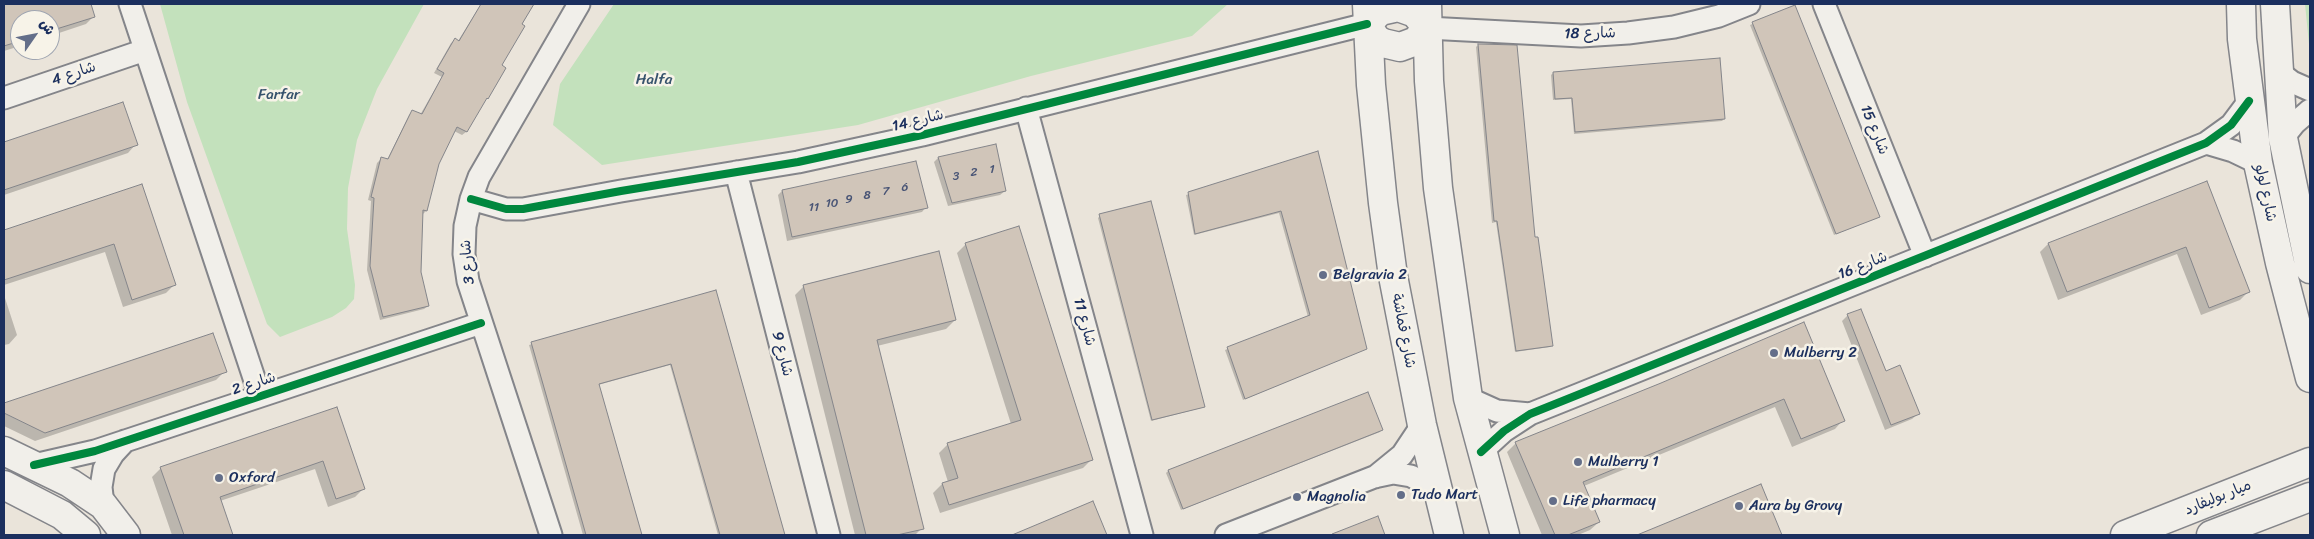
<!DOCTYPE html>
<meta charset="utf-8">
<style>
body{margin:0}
#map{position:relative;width:2314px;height:539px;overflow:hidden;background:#eae4da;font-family:Sriracha,"Playpen Sans Arabic",sans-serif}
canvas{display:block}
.frame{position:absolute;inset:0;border:5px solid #1b2f5e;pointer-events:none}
.north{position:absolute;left:10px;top:10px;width:50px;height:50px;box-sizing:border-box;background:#f7f3e8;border:1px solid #9fa5b1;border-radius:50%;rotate:57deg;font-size:14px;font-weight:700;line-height:20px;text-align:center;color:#1b2f5e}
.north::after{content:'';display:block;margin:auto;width:18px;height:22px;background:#636e89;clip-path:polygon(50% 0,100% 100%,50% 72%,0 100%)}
</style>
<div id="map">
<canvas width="2314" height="539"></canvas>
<div class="frame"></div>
<div class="north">ش</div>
</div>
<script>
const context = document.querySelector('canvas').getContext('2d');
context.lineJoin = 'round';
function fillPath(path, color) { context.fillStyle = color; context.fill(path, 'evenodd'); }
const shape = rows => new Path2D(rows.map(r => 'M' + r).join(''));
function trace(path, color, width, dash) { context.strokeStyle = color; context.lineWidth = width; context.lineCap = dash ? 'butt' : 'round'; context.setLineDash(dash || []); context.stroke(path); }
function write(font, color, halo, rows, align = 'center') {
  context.font = font + ' Sriracha,"Playpen Sans Arabic",sans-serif'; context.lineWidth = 5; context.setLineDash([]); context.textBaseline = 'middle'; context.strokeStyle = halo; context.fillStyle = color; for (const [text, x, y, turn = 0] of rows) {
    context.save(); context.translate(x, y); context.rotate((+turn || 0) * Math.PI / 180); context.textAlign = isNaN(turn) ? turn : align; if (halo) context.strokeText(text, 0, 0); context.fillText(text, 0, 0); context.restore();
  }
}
fillPath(shape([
 [160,4,424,4,377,89,357,140,348,188,347,229,355,285,354,299,346,308,332,317,280,337,267,324,187,102],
 [614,4,1228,4,1192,36,1031,76,858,125,602,165,553,125,560,84],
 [2305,4,2310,4,2310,54]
]), '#c3e1bc');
fillPath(shape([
 [4,4,90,4,94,16,86,24,50,36,50,20,20,20,20,46,4,51],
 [481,4,533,4,500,66,504,68,466,132,462,135,454,131,438,163,426,211,422,215,419,272,428,306,424,309,380,320,367,270,371,201,368,200,377,163,381,159,387,160,409,115,413,111,420,115,442,77,434,73,451,43,455,40,458,41],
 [1794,7,1879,217,1834,235,1750,25],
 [1478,45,1516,46,1534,238,1552,345,1550,347,1515,352,1496,222,1492,223,1476,47],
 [1553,73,1724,119,1722,121,1574,134,1571,99,1553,100,1551,75],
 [122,103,136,144,128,153,4,195,4,144],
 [995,145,1005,191,1000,195,948,206,934,162,938,158],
 [1317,153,1365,349,1243,400,1225,350,1308,317,1279,213,1194,235,1186,195],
 [2207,182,2249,291,2240,300,2201,315,2177,254,2058,300,2040,252,2048,244],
 [141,186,174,285,166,293,123,307,105,252,4,285,4,231],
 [782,191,926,207,922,212,787,241,778,195],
 [1100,216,1203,406,1201,408,1151,421,1098,218],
 [966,244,1092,459,1083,468,940,513,933,493,942,484,948,482,939,453,948,444,1011,424,957,253],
 [804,286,955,320,946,329,877,346,922,528,915,535,855,535,795,295],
 [715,291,783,535,718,535,670,365,598,385,640,535,583,535,529,345],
 [4,295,17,335,9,344,4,345],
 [1848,315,1885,373,1918,414,1912,419,1885,430,1842,321],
 [1803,324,1843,420,1835,429,1792,447,1775,407,1584,486,1599,522,1590,530,1578,535,1542,535,1507,452,1516,443,1661,384],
 [213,335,225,371,216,380,35,441,4,426,4,404],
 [1368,394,1381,430,1380,432,1181,510,1166,473,1168,471],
 [336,408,364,488,355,497,328,507,315,469,220,501,232,535,172,535,152,477,161,468],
 [1761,486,1781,535,1650,535,1657,528],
 [1093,503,1106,535,1015,535],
 [1377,518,1384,535,1332,535]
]), '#0003');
const building = shape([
 [4,4,91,4,95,17,50,31,50,20,20,20,20,41,4,46,4,4],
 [481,4,534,4,522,24,525,26,502,65,506,68,488,99,487,98,467,132,457,127,439,164,427,211,423,210,421,272,429,306,383,317,370,266,374,198,371,197,381,157,388,159,412,110,422,114,444,73,437,69,455,38,459,41,481,4],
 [1795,5,1880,217,1836,234,1752,22,1795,5],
 [1478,44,1517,45,1535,237,1538,237,1553,346,1516,351,1497,221,1494,221,1478,44],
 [1720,58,1725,119,1575,132,1572,98,1555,99,1553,72,1720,58],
 [123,102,138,145,4,190,4,142,123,102],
 [996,144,1006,191,952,203,938,157,996,144],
 [1318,151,1367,349,1245,399,1227,347,1310,315,1281,211,1195,234,1188,192,1318,151],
 [916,161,928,208,792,237,782,190,916,161],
 [2207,181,2250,292,2209,308,2186,247,2067,292,2048,243,2207,181],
 [142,184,176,285,132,300,114,244,4,280,4,230,142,184],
 [1151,201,1205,407,1152,420,1099,214,1151,201],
 [1019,226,1093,460,949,505,942,483,958,478,947,443,1021,420,965,243,1019,226],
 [939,251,956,320,877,340,924,529,897,535,866,535,803,285,939,251],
 [716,290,785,535,720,535,671,364,599,384,642,535,586,535,531,342,716,290],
 [1861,309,1886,371,1900,365,1920,414,1891,425,1847,314,1861,309],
 [1804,322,1845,421,1801,439,1784,399,1583,482,1600,522,1568,535,1555,535,1515,442,1661,383,1804,322],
 [213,333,227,372,45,433,4,413,4,403,213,333],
 [1368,392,1383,430,1183,509,1168,470,1368,392],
 [337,407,365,489,336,499,323,461,220,497,233,535,184,535,160,467,337,407],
 [1761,484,1782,535,1637,535,1761,484],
 [1093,501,1107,535,1012,535,1093,501],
 [1378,516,1385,535,1332,535,1332,534,1378,516]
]);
fillPath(building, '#d0c5b9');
trace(building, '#84858a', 1);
const street = shape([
 [130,4,260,396],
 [1824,4,1925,256],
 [1427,28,1581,36,1628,33,1674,27,1719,16,1749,4],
 [2279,72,2292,82,2310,90],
 [4,98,145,50],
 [1026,108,1142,535],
 [2283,138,2295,123,2310,110],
 [2206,143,2233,151,2258,163],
 [736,172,829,535],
 [471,199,506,209,523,209,621,191,798,162,922,135,1367,24],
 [1468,398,1497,411,1530,414],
 [1481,452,1504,431,1530,414,2206,143,2231,125,2249,101],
 [34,465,95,451,481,323],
 [1375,477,1402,455,1422,425],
 [103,505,101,487,104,469,113,454,125,441],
 [551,535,468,281,464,254,465,226,471,199,479,177,579,4],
 [1226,535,1374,477,1393,473,1411,476,1428,485,1440,499]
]);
const secondary = shape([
 [1367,4,1371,85,1383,203,1393,276,1422,425,1449,535],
 [1427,4,1429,81,1438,188,1468,398,1505,535],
 [2241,4,2242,39,2258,163,2280,263,2310,378],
 [2275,4,2283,138,2310,269],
 [1398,7,1415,13,1427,28,1416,41,1400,47,1383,43,1376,39,1367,24,1380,11,1398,7],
 [4,451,70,483,103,505,126,535],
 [4,485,62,515,86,535],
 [2125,535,2310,462],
 [2211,535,2310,497]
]);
trace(street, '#84858a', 25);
trace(secondary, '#84858a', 31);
trace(street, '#f1efea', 21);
trace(secondary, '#f1efea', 28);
trace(shape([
 [471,199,506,209,523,209,621,191,798,162,922,135,1367,24],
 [1481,452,1504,431,1530,414,2206,143,2231,125,2249,101],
 [34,465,95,451,481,323]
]), '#00873e', 8);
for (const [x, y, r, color] of [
 [1323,275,5,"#636e89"],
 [1774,353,5,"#636e89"],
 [1578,462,5,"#636e89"],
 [219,478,5,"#636e89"],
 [1401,495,5,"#636e89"],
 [1297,497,5,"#636e89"],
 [1553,501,5,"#636e89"],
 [1739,506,5,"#636e89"]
]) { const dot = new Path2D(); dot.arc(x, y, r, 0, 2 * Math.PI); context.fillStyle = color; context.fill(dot); trace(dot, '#f7f3e8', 2); }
write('12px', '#485475', null, [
 ["1",992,170],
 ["2",974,173],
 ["3",956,177],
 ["6",905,188],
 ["7",886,192],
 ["8",867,196],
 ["9",849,200],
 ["10",832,204],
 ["11",814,208]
]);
write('15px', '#1b2f5e', '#f7f3e8', [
 ["شارع 18",1590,34,-1],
 ["شارع 4",74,74,-19],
 ["شارع 14",918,121,-14],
 ["شارع 15",1874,130,68],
 ["شارع لولو",2265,193,78],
 ["شارع 3",468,262,-95],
 ["شارع 16",1863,266,-22],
 ["شارع 11",1084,322,75],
 ["شارع قماشة",1403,331,79],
 ["شارع 9",782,354,76],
 ["شارع 2",254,384,-18],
 ["ميار بوليفارد",2218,498,-22]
]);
write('15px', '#36526c', '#f7f3e8', [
 ["Halfa",654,80],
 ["Farfar",279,95]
]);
write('15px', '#1b2f5e', '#f7f3e8', [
 ["Belgravia 2",1333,275],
 ["Mulberry 2",1784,353],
 ["Mulberry 1",1588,462],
 ["Oxford",229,478],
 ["Tudo Mart",1411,495],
 ["Magnolia",1307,497],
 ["Life pharmacy",1563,501],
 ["Aura by Grovy",1749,506]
], 'left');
</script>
